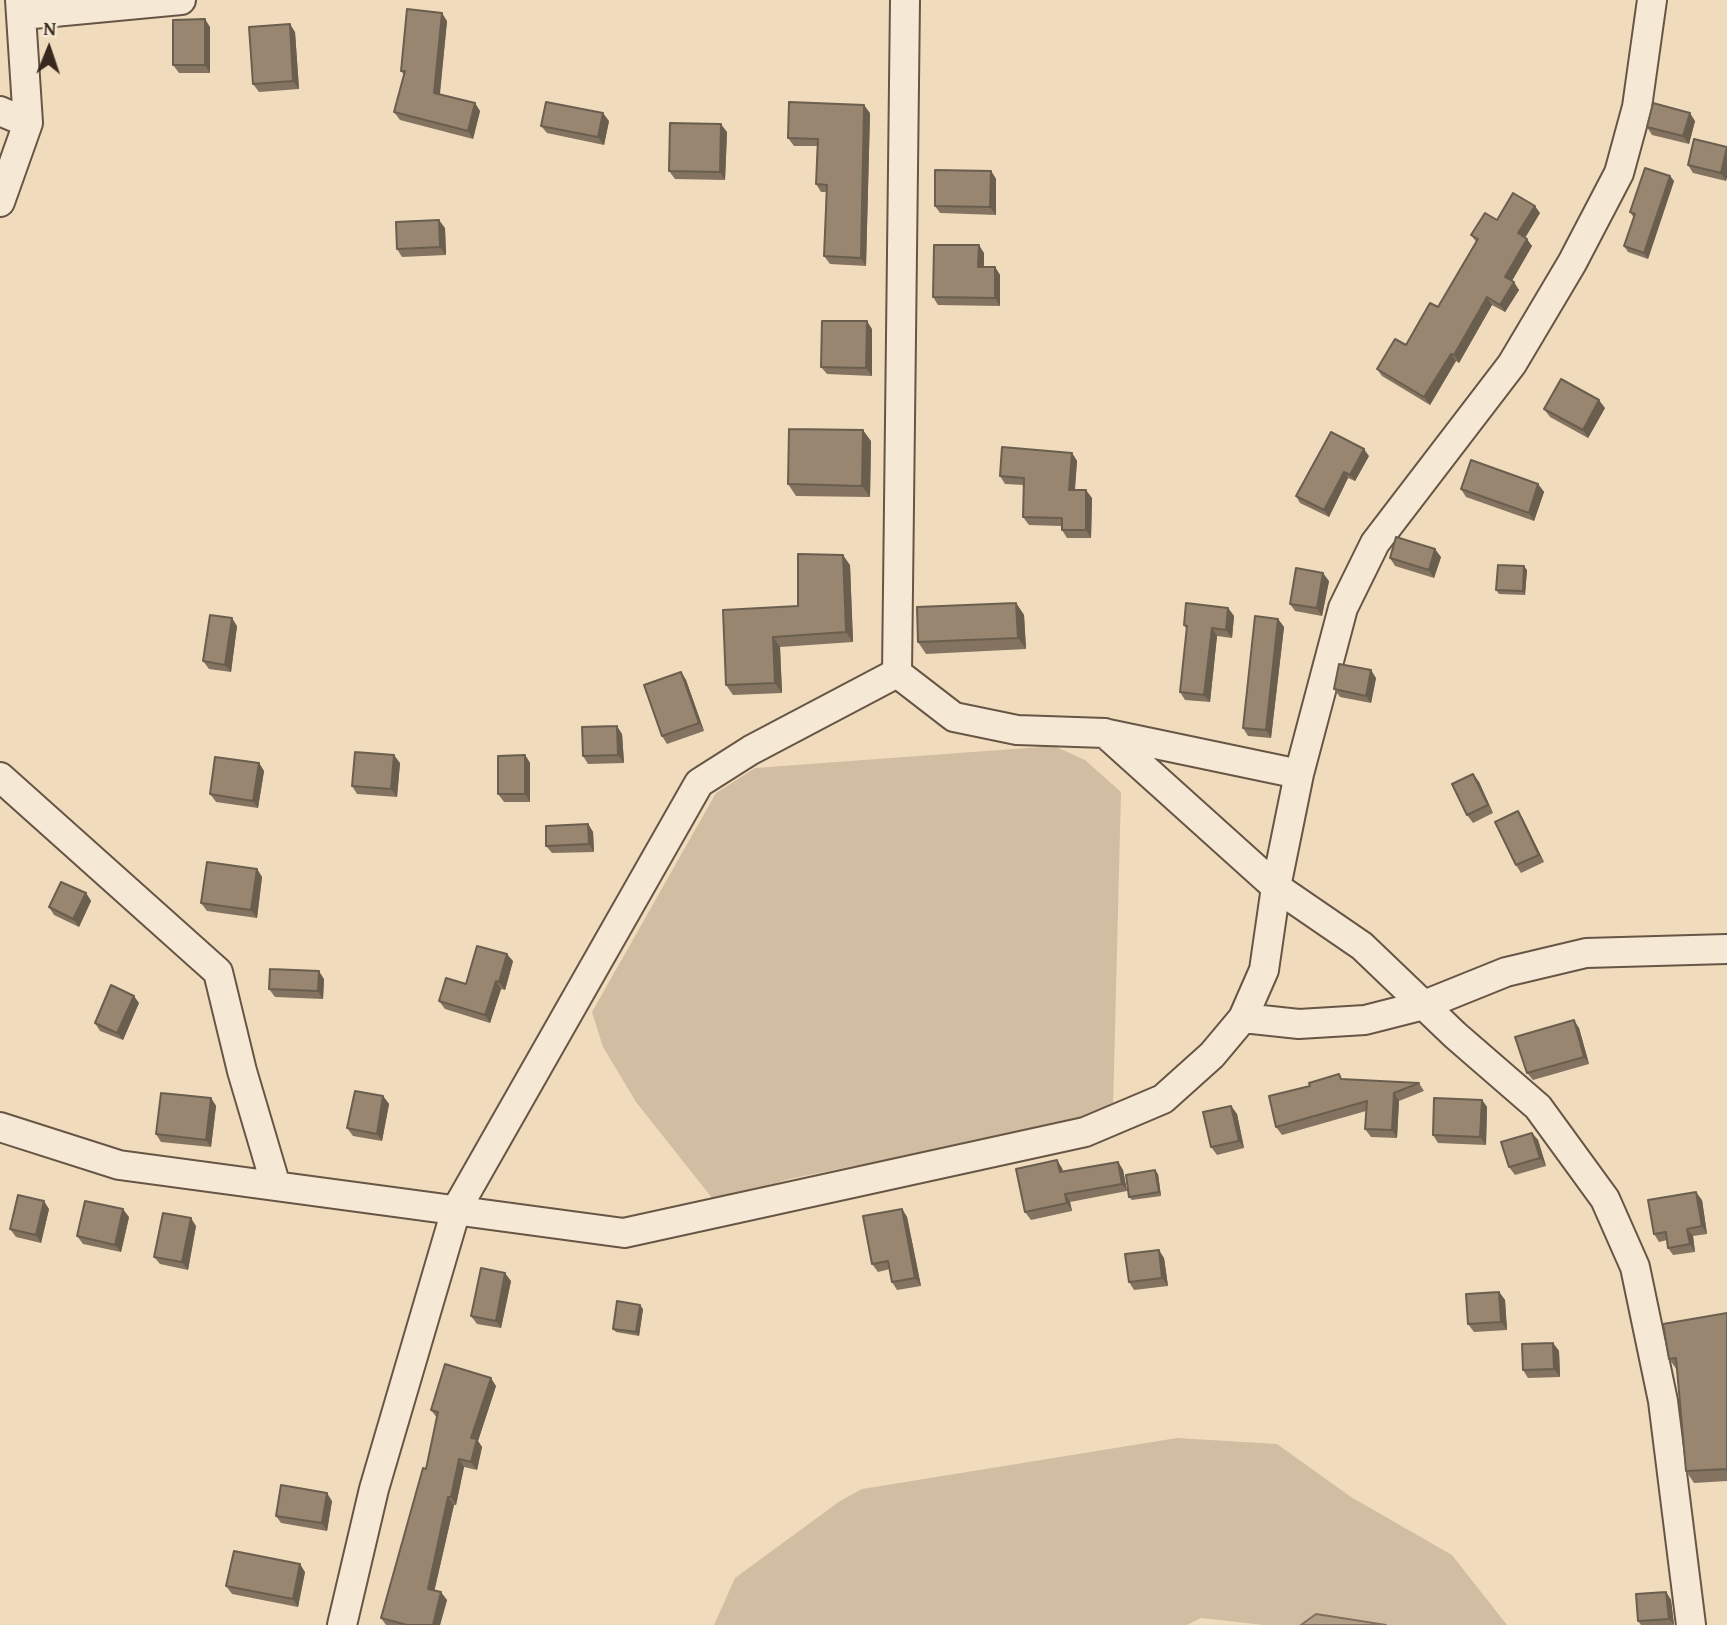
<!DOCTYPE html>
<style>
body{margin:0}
#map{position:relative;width:1727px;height:1625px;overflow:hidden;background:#f0dcbd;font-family:"Gentium Book Plus",serif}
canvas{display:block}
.north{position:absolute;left:14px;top:14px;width:70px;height:70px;-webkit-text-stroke:5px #f5e8d4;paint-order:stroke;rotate:2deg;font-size:19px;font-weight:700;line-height:28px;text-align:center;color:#39281d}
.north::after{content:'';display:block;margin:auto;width:24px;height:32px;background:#39281d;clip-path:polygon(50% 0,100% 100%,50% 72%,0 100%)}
</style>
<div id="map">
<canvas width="1727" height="1625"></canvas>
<div class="north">N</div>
</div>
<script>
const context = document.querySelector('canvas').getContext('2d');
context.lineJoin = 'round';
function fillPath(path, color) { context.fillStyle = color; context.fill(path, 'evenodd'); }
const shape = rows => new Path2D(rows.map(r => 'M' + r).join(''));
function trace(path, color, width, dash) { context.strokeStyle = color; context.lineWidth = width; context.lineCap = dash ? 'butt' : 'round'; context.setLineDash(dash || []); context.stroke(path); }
fillPath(shape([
 [1054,746,1085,760,1121,792,1113,1109,996,1138,789,1179,716,1203,636,1102,603,1047,592,1012,716,793,755,768],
 [1177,1438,1277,1444,1351,1497,1452,1555,1507,1625,1386,1625,1316,1614,1301,1625,1264,1625,1201,1618,1187,1625,714,1625,735,1578,840,1501,862,1489]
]), '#d1bda2');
const water = shape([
 [1316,1614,1386,1625,1301,1625,1316,1614]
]);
fillPath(water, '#b29f87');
trace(water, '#826f5d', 2);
const street = shape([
 [22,15,181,0],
 [0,111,28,123],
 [0,202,28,123,20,0],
 [897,673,954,717,1017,730,1105,733,1276,887,1362,946,1455,1035,1538,1107,1605,1199,1635,1267,1663,1401,1691,1625],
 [897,673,905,0],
 [1108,734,1299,774],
 [0,777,218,972,242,1071,276,1186],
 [1243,1018,1299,1024,1365,1020,1424,1005,1506,972,1586,953,1727,949],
 [0,1127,119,1165,624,1233,1085,1132,1163,1099,1212,1055,1243,1018,1264,970,1276,887,1299,774,1343,608,1375,543,1512,364,1572,263,1619,173,1637,107,1652,0],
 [342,1625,374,1489,456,1210,699,783,751,750,897,673]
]);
trace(street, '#675545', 32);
trace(street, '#f5e8d4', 28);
fillPath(shape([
 [447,21,440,94,480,111,473,139,400,120,394,112,404,75,401,71],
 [210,27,210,73,179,73,173,65],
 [295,32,299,89,259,92,253,84],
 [870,113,866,266,830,264,824,256,826,192,821,192,816,184,817,146,794,146,788,138],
 [609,121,604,145,547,133,541,126],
 [1695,121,1689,144,1652,135,1647,127],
 [727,132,725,180,675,179,669,171],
 [1727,147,1726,181,1693,173,1688,165],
 [991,171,996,179,996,215,940,213,935,206],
 [1670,176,1674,181,1648,259,1628,252,1624,246,1634,218,1630,212],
 [1540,213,1525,238,1532,246,1512,281,1519,290,1505,312,1492,305,1459,363,1456,361,1430,405,1382,376,1377,369,1406,345,1438,307,1477,243,1471,235,1497,220],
 [445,228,446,255,402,257,397,249],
 [984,253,984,267,995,267,1000,275,1000,306,938,305,933,297],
 [872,329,872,376,827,374,821,367],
 [1605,408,1588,438,1550,417,1544,409],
 [871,441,870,497,796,496,788,484],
 [1072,453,1077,461,1075,490,1092,498,1091,538,1067,538,1062,530,1062,526,1029,525,1023,517,1024,485,1005,484,1000,476],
 [1369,456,1355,481,1348,478,1329,517,1300,503,1296,496],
 [1538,484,1544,492,1534,521,1466,497,1461,489],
 [1441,557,1434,578,1395,566,1390,558],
 [850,565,853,642,780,647,782,693,733,695,726,685,798,606],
 [1527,570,1525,595,1499,594,1496,590],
 [1329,581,1322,616,1295,611,1290,604],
 [1016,603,1024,615,1026,649,926,654,918,642],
 [1228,608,1234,616,1232,638,1217,636,1210,702,1185,700,1180,692,1187,630,1184,625],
 [1278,619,1284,627,1271,738,1248,736,1243,728],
 [237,626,231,672,209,669,203,661],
 [681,672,686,680,704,731,667,744,662,736],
 [1376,678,1371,703,1340,697,1334,689],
 [622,734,624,763,588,764,583,756],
 [525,755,530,763,530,802,504,802,498,794],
 [259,763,264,771,258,808,216,802,210,794],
 [400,763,397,797,357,794,352,786],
 [1473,774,1479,782,1493,813,1473,823,1467,815],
 [1518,811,1523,819,1544,862,1521,873,1516,865],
 [588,824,593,832,594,852,552,853,546,846],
 [257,869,262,877,257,918,207,911,201,903],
 [86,893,91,901,79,927,54,915,49,907],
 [513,961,505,990,501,989,490,1023,445,1009,439,1001,466,984],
 [324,979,323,999,275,997,269,989],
 [139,1003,123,1040,100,1031,95,1023],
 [1579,1028,1589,1064,1533,1080,1527,1073],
 [1343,1079,1419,1083,1424,1091,1399,1101,1397,1138,1371,1137,1365,1129,1366,1111,1282,1135,1276,1127],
 [383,1096,389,1104,382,1141,353,1136,347,1128],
 [211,1098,216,1106,211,1147,161,1142,156,1134],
 [1482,1100,1487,1107,1486,1145,1438,1143,1433,1135],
 [1231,1106,1237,1114,1244,1148,1217,1155,1211,1147],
 [1532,1133,1538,1140,1546,1166,1515,1175,1509,1167],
 [1118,1162,1123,1170,1127,1191,1070,1202,1072,1211,1031,1220,1025,1212,1062,1168,1063,1172],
 [1158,1174,1161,1196,1132,1200,1129,1197],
 [1702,1200,1707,1234,1693,1236,1695,1252,1673,1255,1668,1248,1667,1240,1659,1242,1654,1234],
 [49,1209,41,1243,16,1237,10,1229],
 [902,1209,907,1217,921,1286,897,1290,892,1282,890,1269,878,1272,872,1264],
 [129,1217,121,1252,83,1244,77,1236],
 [196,1226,188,1270,160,1264,154,1257],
 [1164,1258,1168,1286,1134,1290,1129,1282],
 [511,1281,501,1328,477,1324,471,1316],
 [1499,1292,1505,1300,1507,1330,1474,1332,1468,1324],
 [643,1309,639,1336,616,1332,613,1329],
 [1727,1313,1727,1481,1694,1483,1686,1471,1677,1370,1669,1359],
 [1553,1343,1559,1351,1560,1377,1528,1378,1523,1370],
 [496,1386,478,1441,482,1447,477,1470,464,1467,456,1505,454,1505,434,1591,447,1600,440,1625,386,1625,381,1618,426,1469,437,1418,431,1410],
 [332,1501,327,1531,281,1523,276,1516],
 [305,1572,298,1607,232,1594,226,1586],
 [1666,1592,1671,1600,1674,1625,1641,1625,1638,1621]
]), '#837360');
fillPath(shape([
 [442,13,447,21,439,101,434,93],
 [205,19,210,27,210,73,205,65],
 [290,24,295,32,299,89,293,81],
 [475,103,480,111,473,139,468,131],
 [864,105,870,113,866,266,861,258],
 [603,113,609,121,604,145,598,137],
 [1690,113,1695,121,1689,144,1683,136],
 [721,124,727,132,725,180,720,172],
 [1727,148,1727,178,1726,181,1721,173],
 [991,171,996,179,996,215,990,207],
 [1670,176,1674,181,1648,259,1644,253],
 [1535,206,1540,213,1523,241,1518,233],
 [439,220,445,228,446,255,440,247],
 [1527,239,1532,246,1510,284,1505,277],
 [979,245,984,253,984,274,978,267],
 [995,267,1000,275,1000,306,995,298],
 [1514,282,1519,290,1505,312,1500,305],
 [1487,297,1492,305,1459,363,1454,355],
 [867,321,872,329,872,376,866,368],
 [1451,354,1456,361,1430,405,1424,397],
 [1599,400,1605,408,1588,438,1583,430],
 [863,430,871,441,870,497,862,486],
 [1364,449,1369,456,1355,481,1350,475],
 [1072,453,1077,461,1074,498,1069,490],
 [1344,472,1348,478,1329,517,1324,510],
 [1538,484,1544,492,1534,521,1529,513],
 [1086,490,1092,498,1091,538,1086,530],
 [1435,549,1441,557,1434,578,1429,570],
 [843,555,850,565,853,642,846,632],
 [1524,566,1527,570,1525,595,1523,591],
 [1323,573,1329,581,1322,616,1317,608],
 [1016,603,1024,615,1026,649,1018,638],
 [1228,608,1234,616,1232,638,1226,630],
 [232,618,237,626,231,672,225,665],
 [1278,619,1284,627,1271,738,1266,730],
 [1212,628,1217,636,1210,702,1204,695],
 [773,637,780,647,782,693,775,683],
 [1371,670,1376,678,1371,703,1366,696],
 [681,672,686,680,704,731,699,723],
 [617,726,622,734,624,763,618,755],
 [394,755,400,763,397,797,391,789],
 [525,755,530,763,530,802,525,794],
 [259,763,264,771,258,808,253,801],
 [1473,774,1479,782,1493,813,1488,805],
 [1518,811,1523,819,1544,862,1539,855],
 [588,824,593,832,594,852,589,844],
 [257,869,262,877,257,918,251,910],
 [86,893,91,901,79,927,73,919],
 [507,954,513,961,505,990,499,982],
 [319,971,324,979,323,999,318,991],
 [496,981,501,989,490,1023,485,1015],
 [134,996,139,1003,123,1040,117,1033],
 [1574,1020,1579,1028,1589,1064,1584,1057],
 [1394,1093,1399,1101,1397,1138,1392,1130],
 [383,1096,389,1104,382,1141,377,1134],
 [211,1098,216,1106,211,1147,206,1140],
 [1482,1100,1487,1107,1486,1145,1480,1137],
 [1231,1106,1237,1114,1244,1148,1239,1141],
 [1532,1133,1538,1140,1546,1166,1540,1158],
 [1057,1160,1062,1168,1065,1180,1060,1172],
 [1118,1162,1123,1170,1127,1191,1122,1184],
 [1155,1170,1158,1174,1161,1196,1159,1192],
 [1696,1192,1702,1200,1707,1234,1702,1226],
 [1065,1194,1070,1202,1072,1211,1067,1203],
 [44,1201,49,1209,41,1243,36,1235],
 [123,1209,129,1217,121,1252,115,1245],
 [902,1209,907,1217,921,1286,915,1278],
 [191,1218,196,1226,188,1270,182,1262],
 [1687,1229,1693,1236,1695,1252,1690,1244],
 [1159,1250,1164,1258,1168,1286,1162,1278],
 [505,1273,511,1281,501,1328,496,1321],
 [1499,1292,1505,1300,1507,1330,1501,1322],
 [640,1305,643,1309,639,1336,636,1332],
 [1553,1343,1559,1351,1560,1377,1554,1369],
 [491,1378,496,1386,478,1441,482,1447,477,1470,471,1462,471,1438],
 [459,1459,464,1467,456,1505,451,1497],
 [327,1493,332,1501,327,1531,322,1523],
 [448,1497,454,1505,433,1597,428,1589],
 [300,1564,305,1572,298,1607,293,1599],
 [441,1592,447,1600,440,1625,433,1625],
 [1666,1592,1671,1600,1674,1625,1669,1619]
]), '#6a5e4e');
const building = shape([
 [407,9,442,13,434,93,475,103,468,131,394,112,405,71,401,71,407,9],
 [205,19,205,65,173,65,173,20,205,19],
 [290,24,293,81,253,84,249,27,290,24],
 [546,102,603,113,598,137,541,126,546,102],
 [789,102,864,105,861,258,824,256,827,185,816,184,818,139,788,138,789,102],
 [1653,103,1690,113,1683,136,1647,127,1653,103],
 [670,123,721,124,720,172,669,171,670,123],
 [1694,139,1727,147,1721,173,1688,165,1694,139],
 [1645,168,1670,176,1644,253,1624,246,1635,214,1630,212,1645,168],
 [935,170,991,171,990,207,935,206,935,170],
 [1513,193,1535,206,1518,233,1527,239,1505,277,1514,282,1500,305,1487,297,1454,355,1451,354,1424,397,1377,369,1395,339,1406,345,1430,303,1438,307,1478,239,1471,235,1485,213,1497,220,1513,193],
 [439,220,440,247,397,249,396,222,439,220],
 [934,245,979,245,978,267,995,267,995,298,933,297,934,245],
 [822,321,867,321,866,368,821,367,822,321],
 [1561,379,1599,400,1583,430,1544,409,1561,379],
 [789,429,863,430,862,486,788,484,789,429],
 [1331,432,1364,449,1350,475,1344,472,1324,510,1296,496,1331,432],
 [1002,447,1072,453,1069,490,1086,490,1086,530,1062,530,1062,518,1023,517,1024,478,1000,476,1002,447],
 [1471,460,1538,484,1529,513,1461,489,1471,460],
 [1396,537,1435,549,1429,570,1390,558,1396,537],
 [798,554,843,555,846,632,773,637,775,683,726,685,723,610,798,606,798,554],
 [1498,565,1524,566,1523,591,1496,590,1498,565],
 [1296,568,1323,573,1317,608,1290,604,1296,568],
 [1016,603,1018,638,918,642,917,607,1016,603],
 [1186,603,1228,608,1226,630,1212,628,1204,695,1180,692,1187,626,1184,625,1186,603],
 [210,615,232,618,225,665,203,661,210,615],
 [1255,616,1278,619,1266,730,1243,728,1255,616],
 [1339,664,1371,670,1366,696,1334,689,1339,664],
 [681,672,699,723,662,736,644,685,681,672],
 [617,726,618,755,583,756,582,727,617,726],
 [355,752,394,755,391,789,352,786,355,752],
 [525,755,525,794,498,794,498,756,525,755],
 [215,757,259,763,253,801,210,794,215,757],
 [1473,774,1488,805,1467,815,1452,784,1473,774],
 [1518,811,1539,855,1516,865,1495,822,1518,811],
 [588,824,589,844,546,846,546,826,588,824],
 [207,862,257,869,251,910,201,903,207,862],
 [61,882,86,893,73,919,49,907,61,882],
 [477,946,507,954,499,982,496,981,485,1015,439,1001,446,978,466,984,477,946],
 [270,969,319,971,318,991,269,989,270,969],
 [111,985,134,996,117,1033,95,1023,111,985],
 [1574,1020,1584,1057,1527,1073,1515,1037,1574,1020],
 [1339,1074,1341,1079,1419,1083,1394,1093,1392,1130,1365,1129,1367,1101,1276,1127,1269,1096,1310,1086,1309,1083,1339,1074],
 [355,1091,383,1096,377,1134,347,1128,355,1091],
 [161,1093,211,1098,206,1140,156,1134,161,1093],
 [1434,1098,1482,1100,1480,1137,1433,1135,1434,1098],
 [1231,1106,1239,1141,1211,1147,1203,1112,1231,1106],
 [1532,1133,1540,1158,1509,1167,1501,1142,1532,1133],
 [1057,1160,1060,1172,1118,1162,1122,1184,1065,1194,1067,1203,1025,1212,1016,1169,1057,1160],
 [1155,1170,1159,1192,1129,1197,1126,1175,1155,1170],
 [1696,1192,1702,1226,1687,1229,1690,1244,1668,1248,1666,1232,1654,1234,1648,1200,1696,1192],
 [18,1195,44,1201,36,1235,10,1229,18,1195],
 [85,1201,123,1209,115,1245,77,1236,85,1201],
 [902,1209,915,1278,892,1282,888,1261,872,1264,863,1216,902,1209],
 [163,1213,191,1218,182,1262,154,1257,163,1213],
 [1159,1250,1162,1278,1129,1282,1125,1254,1159,1250],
 [481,1268,505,1273,496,1321,471,1316,481,1268],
 [1499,1292,1501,1322,1468,1324,1466,1294,1499,1292],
 [617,1301,640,1305,636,1332,613,1329,617,1301],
 [1727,1313,1727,1469,1686,1471,1676,1358,1669,1359,1663,1324,1727,1313],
 [1553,1343,1554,1369,1523,1370,1522,1344,1553,1343],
 [445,1364,491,1378,471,1438,477,1439,471,1462,459,1459,451,1497,448,1497,428,1589,441,1592,433,1625,407,1625,381,1618,423,1468,426,1469,438,1412,431,1410,445,1364],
 [281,1485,327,1493,322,1523,276,1516,281,1485],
 [234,1551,300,1564,293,1599,226,1586,234,1551],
 [1666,1592,1669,1619,1638,1621,1636,1594,1666,1592]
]);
fillPath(building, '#988670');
trace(building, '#6a5e4e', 2);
</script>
